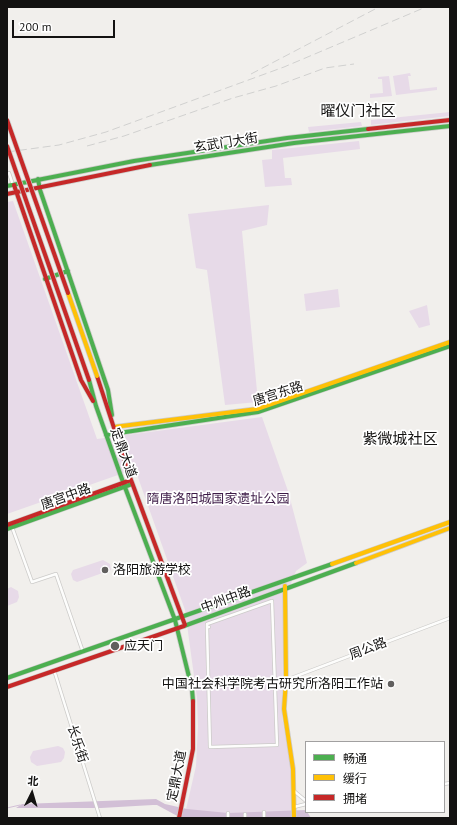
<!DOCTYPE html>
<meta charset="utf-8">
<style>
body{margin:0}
#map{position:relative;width:457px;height:825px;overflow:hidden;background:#f1efec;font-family:"PT Sans","Noto Sans SC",sans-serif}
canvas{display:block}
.frame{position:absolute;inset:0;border:8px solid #131211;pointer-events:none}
.legend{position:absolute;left:305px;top:741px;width:140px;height:72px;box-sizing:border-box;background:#fff;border:1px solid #a1a0a0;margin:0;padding:5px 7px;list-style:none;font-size:12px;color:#131211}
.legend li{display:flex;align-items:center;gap:8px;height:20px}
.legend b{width:20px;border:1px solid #a1a0a0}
.north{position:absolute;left:12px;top:773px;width:40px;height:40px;-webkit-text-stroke:3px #fff;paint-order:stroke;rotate:5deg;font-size:11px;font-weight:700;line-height:16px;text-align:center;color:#131211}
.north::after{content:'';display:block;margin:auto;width:14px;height:18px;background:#131211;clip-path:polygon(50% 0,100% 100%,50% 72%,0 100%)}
.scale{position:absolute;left:12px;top:20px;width:103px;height:18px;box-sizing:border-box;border:2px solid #131211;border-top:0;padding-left:5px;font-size:12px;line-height:14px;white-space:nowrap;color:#131211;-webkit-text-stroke:3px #fff;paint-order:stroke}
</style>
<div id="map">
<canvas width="457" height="825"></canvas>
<div class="frame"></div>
<ul class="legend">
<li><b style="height:5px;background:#4caf50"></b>畅通</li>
<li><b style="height:5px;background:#ffc107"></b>缓行</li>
<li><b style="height:5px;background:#c62828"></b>拥堵</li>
</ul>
<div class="north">北</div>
<div class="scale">200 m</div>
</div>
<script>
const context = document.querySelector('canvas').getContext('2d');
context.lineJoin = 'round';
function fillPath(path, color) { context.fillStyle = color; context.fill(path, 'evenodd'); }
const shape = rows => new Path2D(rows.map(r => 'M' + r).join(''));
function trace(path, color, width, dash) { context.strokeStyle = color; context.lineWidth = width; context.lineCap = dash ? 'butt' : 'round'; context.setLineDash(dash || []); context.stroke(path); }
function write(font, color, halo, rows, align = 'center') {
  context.font = font + ' "PT Sans","Noto Sans SC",sans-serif'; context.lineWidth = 3.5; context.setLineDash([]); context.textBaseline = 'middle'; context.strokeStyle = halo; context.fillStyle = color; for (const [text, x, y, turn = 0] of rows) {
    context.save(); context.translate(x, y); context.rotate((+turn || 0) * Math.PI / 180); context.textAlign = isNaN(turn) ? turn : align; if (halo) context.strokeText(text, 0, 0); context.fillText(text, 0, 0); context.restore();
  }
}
fillPath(shape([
 [410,73,411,76,408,76,410,90,437,87,437,90,396,95,393,76],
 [389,76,392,96,370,98,370,94,383,93,382,79,378,79,378,77],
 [450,112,450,116,371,125,371,120],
 [361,122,362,126,309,132,308,127],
 [359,141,360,149,283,158,285,178,291,178,292,185,265,187,262,160,272,159,272,150],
 [13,201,97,439,262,417,288,491,307,563,296,571,284,601,282,717,291,768,291,818,184,818,196,766,198,726,197,698,185,610,135,469,7,514,7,202],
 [269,205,267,225,242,231,258,402,225,405,207,270,196,268,188,214],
 [338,289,340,307,306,311,304,294],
 [427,305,430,325,419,328,409,311],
 [103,560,110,564,111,570,77,582,73,580,71,574,73,570],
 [11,587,18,591,19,597,17,602,7,606,7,589],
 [58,746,63,748,65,752,64,758,61,762,37,766,31,762,30,757,33,751]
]), '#e7dae8');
fillPath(shape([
 [156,799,165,804,187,809,228,813,306,810,311,818,181,818,157,805,153,805,101,808,16,808,22,804]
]), '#d2bfd6');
trace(shape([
 [7,808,20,805]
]), '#d2bfd6', 1);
const street = shape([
 [9,173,13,185],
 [12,527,32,582,56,574,83,652],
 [207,627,207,624,272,601,277,745,210,747,207,627,209,627],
 [54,670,100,818],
 [286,680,450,618],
 [444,784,450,783],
 [294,791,306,801],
 [294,807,306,804],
 [264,812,264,818],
 [245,814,245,818],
 [228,818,228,813]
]);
const fast = shape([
 [150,165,294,143,450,126],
 [38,179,40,190,108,390,112,415],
 [7,186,134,161,287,138,368,129],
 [45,279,68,271],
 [89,380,96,406,123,482,175,620,192,689,193,701],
 [106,435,258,412,450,346],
 [7,529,132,484],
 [184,626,356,563],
 [7,678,332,564]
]);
const slow = shape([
 [114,427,257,409,450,342],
 [356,563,450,528],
 [332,564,450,522],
 [285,586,286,680,284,709,293,769,294,818]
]);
const jam = shape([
 [368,129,450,120],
 [14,185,81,380,93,401],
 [7,194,150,165],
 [97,376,131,480,185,625],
 [7,525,131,480],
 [7,687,184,626],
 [179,818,193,749,193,701]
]);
trace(street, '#cccbc9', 4);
trace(fast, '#cccbc9', 5.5);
trace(slow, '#cccbc9', 5.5);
trace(jam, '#cccbc9', 5.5);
trace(street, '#fdfdfc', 2.5);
trace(fast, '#4caf50', 4);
trace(slow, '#ffc107', 4);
trace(jam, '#c62828', 4);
trace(shape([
 [251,74,379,7],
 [87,146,124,136,233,98,276,86,325,68,354,64],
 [7,152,59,145,106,132,284,67,426,7]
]), '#d0d0cf', 1, [8, 4]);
const slowBridge = shape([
 [68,293,97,376]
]);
const jamBridge = shape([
 [7,120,68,293],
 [7,146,89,380]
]);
trace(slowBridge, '#cccbc9', 5.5, []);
trace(jamBridge, '#cccbc9', 5.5, []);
trace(slowBridge, '#ffc107', 4);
trace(jamBridge, '#c62828', 4);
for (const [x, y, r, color] of [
 [105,570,4,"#615f5e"],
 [115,646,5,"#615f5e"],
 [391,684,4,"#615f5e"]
]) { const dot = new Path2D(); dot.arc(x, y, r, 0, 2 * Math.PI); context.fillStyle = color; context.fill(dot); trace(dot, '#fff', 1.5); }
write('13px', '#131211', '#fff', [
 ["玄武门大街",226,143,-9],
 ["唐宫东路",278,394,-18],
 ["定鼎大道",123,453,70],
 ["唐宫中路",66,497,-20],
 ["中州中路",226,600,-20],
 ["周公路",368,649,-21],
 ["长乐街",77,744,72],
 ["定鼎大道",177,776,-79]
]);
write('13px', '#3d1b47', '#fff', [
 ["隋唐洛阳城国家遗址公园",218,499]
]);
write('13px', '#131211', '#fff', [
 ["洛阳旅游学校",113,570],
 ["应天门",124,646],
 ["中国社会科学院考古研究所洛阳工作站",383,684,"right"]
], 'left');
write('15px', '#131211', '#fff', [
 ["曜仪门社区",358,112],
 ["紫微城社区",400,440]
]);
</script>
